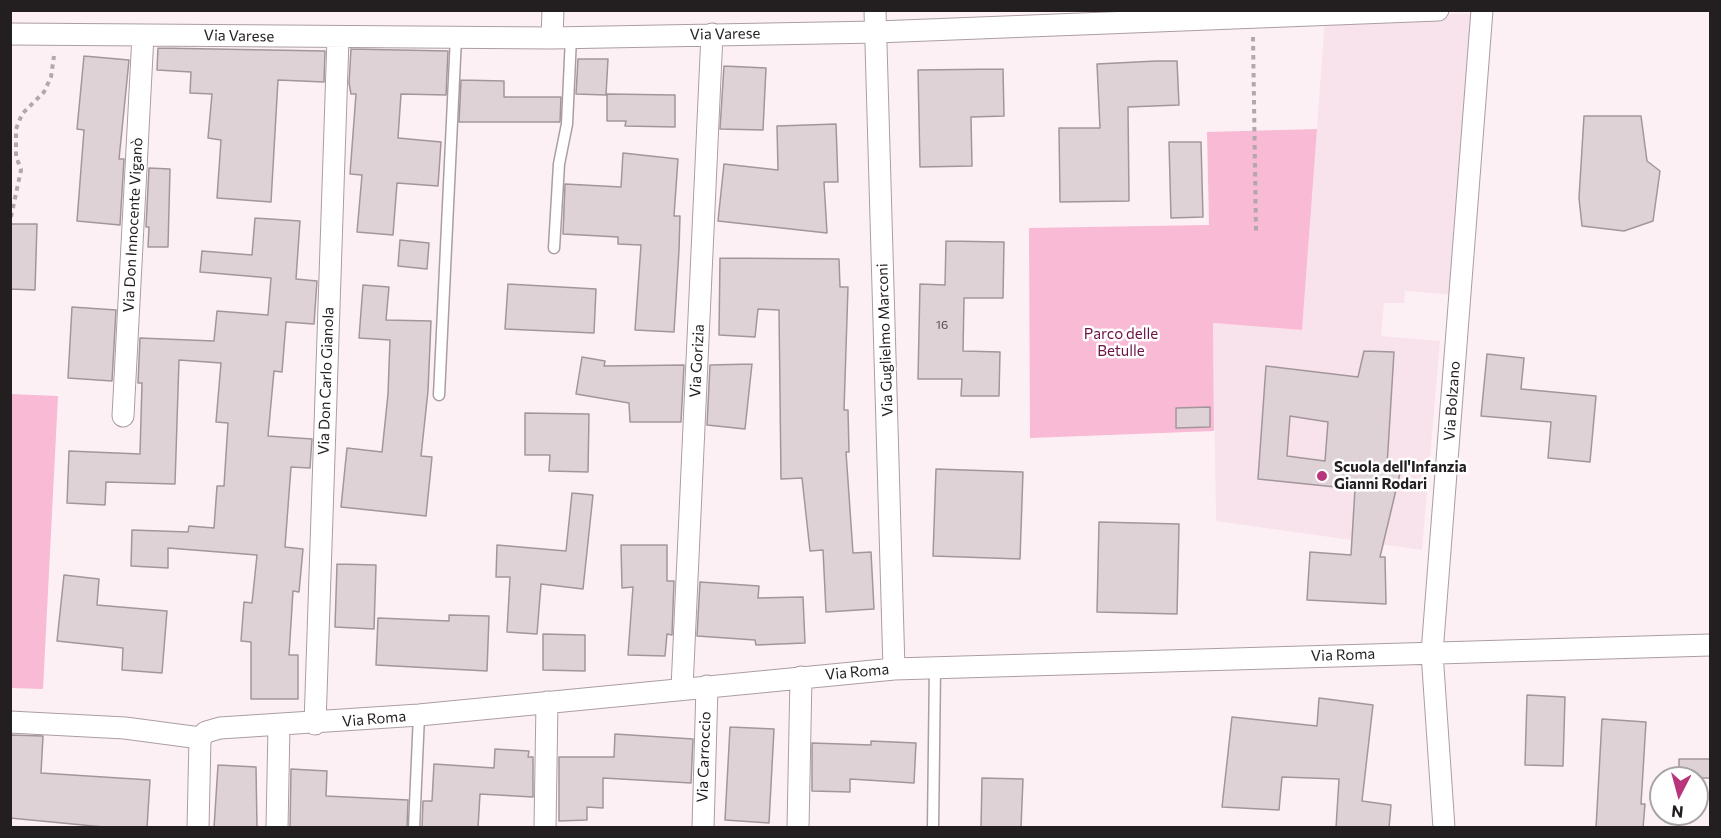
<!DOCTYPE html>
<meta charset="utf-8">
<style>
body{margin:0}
#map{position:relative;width:1721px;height:838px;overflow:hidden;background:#fdf0f5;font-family:Commissioner,sans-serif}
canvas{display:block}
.frame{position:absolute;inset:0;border:12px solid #231e20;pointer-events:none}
.north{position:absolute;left:1649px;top:766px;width:60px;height:60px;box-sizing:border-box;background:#fff;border:2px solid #a7a5a6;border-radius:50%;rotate:186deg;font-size:16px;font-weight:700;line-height:24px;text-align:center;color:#231e20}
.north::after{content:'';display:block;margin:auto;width:21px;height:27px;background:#b8357c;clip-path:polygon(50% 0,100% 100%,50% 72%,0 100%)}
</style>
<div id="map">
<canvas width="1721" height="838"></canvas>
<div class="frame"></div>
<div class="north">N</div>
</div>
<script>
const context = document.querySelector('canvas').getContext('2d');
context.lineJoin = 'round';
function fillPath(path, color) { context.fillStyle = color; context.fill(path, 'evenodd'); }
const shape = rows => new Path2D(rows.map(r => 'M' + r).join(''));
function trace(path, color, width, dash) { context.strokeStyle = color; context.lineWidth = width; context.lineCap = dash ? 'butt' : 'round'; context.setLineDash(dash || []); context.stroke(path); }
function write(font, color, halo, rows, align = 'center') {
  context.font = font + ' Commissioner,sans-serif'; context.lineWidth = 5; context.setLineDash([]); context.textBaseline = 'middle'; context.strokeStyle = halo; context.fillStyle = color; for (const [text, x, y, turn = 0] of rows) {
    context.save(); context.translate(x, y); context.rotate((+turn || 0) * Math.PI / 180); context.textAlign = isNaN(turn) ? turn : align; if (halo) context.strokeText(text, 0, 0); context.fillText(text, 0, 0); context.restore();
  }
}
fillPath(shape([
 [1479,13,1455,295,1405,291,1404,303,1384,303,1381,336,1440,341,1422,550,1216,521,1213,323,1302,330,1325,19]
]), '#f8e2eb');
fillPath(shape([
 [1317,129,1302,330,1213,323,1214,431,1030,438,1029,228,1209,225,1207,132],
 [10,394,58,396,43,689,11,688]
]), '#f8bad4');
const building = shape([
 [158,48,325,51,324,82,278,80,271,202,217,198,221,140,208,138,212,94,190,93,191,72,157,70,158,48],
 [351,49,448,51,446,95,401,94,398,138,441,142,438,186,397,183,393,235,357,232,362,175,350,174,356,94,351,94,349,83,351,49],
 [84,56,129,60,119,159,124,159,120,225,77,221,84,130,77,129,84,56],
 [578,59,608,59,606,95,576,94,578,59],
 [1156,61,1177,61,1179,105,1128,107,1129,201,1060,202,1059,128,1100,128,1097,64,1156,61],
 [724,66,766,68,763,130,720,129,724,66],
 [1003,69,1004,116,971,117,972,166,920,167,918,70,1003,69],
 [461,80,504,81,504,97,561,97,560,122,459,122,461,80],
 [607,94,675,95,675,127,625,126,626,121,607,121,607,94],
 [1584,116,1641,116,1647,161,1660,171,1653,221,1624,231,1582,226,1579,198,1584,116],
 [836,124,838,182,824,182,827,233,718,221,724,164,778,170,777,126,836,124],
 [1169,142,1201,142,1203,217,1171,218,1169,142],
 [623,153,678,159,674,216,680,216,679,250,674,332,635,330,641,245,618,244,618,237,563,234,565,184,621,187,623,153],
 [149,168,170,169,168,247,148,247,149,227,146,227,149,168],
 [255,218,300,221,296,279,317,281,314,324,286,322,282,372,274,371,268,436,312,439,310,468,291,467,285,547,303,549,299,592,293,591,289,655,298,655,298,699,251,699,251,642,241,641,244,602,252,603,257,555,168,548,168,568,131,566,132,530,188,532,189,526,214,528,217,486,224,486,228,423,216,422,221,363,179,360,175,484,106,482,105,505,67,503,69,451,140,454,142,383,138,383,140,338,214,341,217,311,268,315,271,278,200,272,202,251,252,255,255,218],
 [10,224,37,224,35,290,10,289,10,224],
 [400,240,429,243,427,269,398,266,400,240],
 [946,241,1004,242,1003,298,964,298,963,351,1000,352,999,396,961,396,962,379,918,379,920,284,945,285,946,241],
 [720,258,839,259,840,287,848,287,844,410,848,410,849,452,846,452,853,553,871,552,874,609,826,612,823,550,810,551,802,478,781,479,779,310,758,309,755,337,719,335,720,258],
 [508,284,596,289,594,333,505,329,508,284],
 [363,285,389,287,386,320,431,321,428,391,421,456,432,457,426,516,341,507,347,448,382,452,388,394,390,340,359,338,363,285],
 [72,307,116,310,112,381,68,378,72,307],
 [1364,351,1394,352,1387,466,1401,469,1380,557,1385,557,1386,604,1307,600,1310,552,1351,555,1355,489,1258,479,1266,366,1358,377,1364,351],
 [1290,416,1328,422,1325,461,1287,456,1290,416],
 [1487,354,1524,358,1521,389,1596,396,1590,462,1548,458,1551,422,1481,416,1487,354],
 [582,357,605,361,604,366,684,365,681,422,630,422,629,403,576,394,582,357],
 [752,364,745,429,707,425,710,365,752,364],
 [1210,407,1210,427,1176,428,1176,408,1210,407],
 [525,413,589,414,588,472,549,471,550,455,525,455,525,413],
 [936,469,1023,472,1020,559,933,556,936,469],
 [572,493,593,495,583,589,541,584,537,634,507,632,510,577,496,577,497,545,566,551,572,493],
 [1099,522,1179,524,1177,614,1097,612,1099,522],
 [621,545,667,545,667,581,674,581,672,635,667,634,665,656,628,655,633,587,622,588,621,545],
 [337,564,376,565,374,629,335,627,337,564],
 [64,575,99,579,97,605,167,611,162,673,122,670,123,648,57,641,64,575],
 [700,582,759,586,758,598,803,597,805,643,756,645,755,640,697,636,700,582],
 [449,615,489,616,487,671,376,665,378,618,449,621,449,615],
 [543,634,585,635,585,671,543,670,543,634],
 [1527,695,1565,697,1563,766,1525,765,1527,695],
 [1319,698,1373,705,1362,801,1391,805,1389,828,1336,828,1339,779,1282,777,1279,810,1222,807,1232,717,1317,726,1319,698],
 [1602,719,1646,722,1641,804,1645,804,1643,828,1596,828,1602,719],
 [730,727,774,729,769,823,725,820,730,727],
 [615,734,693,739,691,783,603,778,603,808,587,807,587,820,559,821,559,757,614,757,615,734],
 [10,735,43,736,41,773,150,780,147,828,114,828,10,818,10,735],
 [871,741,916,743,914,783,850,779,850,792,812,791,812,743,871,745,871,741],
 [495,749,529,751,528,757,533,757,533,797,480,794,478,828,422,828,423,801,432,801,434,764,494,768,495,749],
 [1679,759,1710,759,1710,778,1679,778,1679,759],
 [218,765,256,767,257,828,214,828,218,765],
 [291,769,327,771,326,796,408,800,407,828,290,828,291,769],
 [982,778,1023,779,1021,828,981,828,982,778]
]);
fillPath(building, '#dfd2d7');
trace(building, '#a2969b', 1.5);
const service = shape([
 [554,248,559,164,567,124,571,37],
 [439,395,456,37],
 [414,828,419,715],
 [933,828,935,667]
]);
const minor = shape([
 [875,10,894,669],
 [10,34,552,38,877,32,1438,10],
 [552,38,553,10],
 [123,416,143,35],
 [682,688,712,34],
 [10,722,125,728,200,738,206,732,220,728,419,715,894,669,1710,645],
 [315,724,338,38],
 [198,828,200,738],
 [277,828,279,726],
 [545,828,547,702],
 [703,828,707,686],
 [798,828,801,677],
 [1444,828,1432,653,1482,10]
]);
trace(service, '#ab9ea3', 13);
trace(minor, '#ab9ea3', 23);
trace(shape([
 [1253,37,1256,232],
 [11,217,21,170,16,156,16,129,22,114,44,92,51,77,54,56]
]), '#b2a8ac', 4, [4.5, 4.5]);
trace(service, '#fff', 10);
trace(minor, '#fff', 21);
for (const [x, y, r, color] of [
 [1322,476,6,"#b8357c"]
]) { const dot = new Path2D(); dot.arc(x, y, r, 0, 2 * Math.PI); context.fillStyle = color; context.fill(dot); trace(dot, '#fff', 2); }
write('12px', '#524b4e', null, [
 ["16",942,325]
]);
write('15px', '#231e20', '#fff', [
 ["Via Varese",725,34,-1],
 ["Via Varese",239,36,1],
 ["Via Don Innocente Viganò",133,225,-87],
 ["Via Guglielmo Marconi",885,340,-92],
 ["Via Gorizia",697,361,-87],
 ["Via Don Carlo Gianola",326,381,-88],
 ["Via Bolzano",1452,401,-86],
 ["Via Roma",1343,655,-2],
 ["Via Roma",857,672,-5],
 ["Via Roma",374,719,-5],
 ["Via Carroccio",704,757,-88]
]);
write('15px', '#6c1345', '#fff', [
 ["Parco delle",1121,334],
 ["Betulle",1121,351]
]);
write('bold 15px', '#231e20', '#fff', [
 ["Scuola dell'Infanzia",1334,467],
 ["Gianni Rodari",1334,484]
], 'left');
</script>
